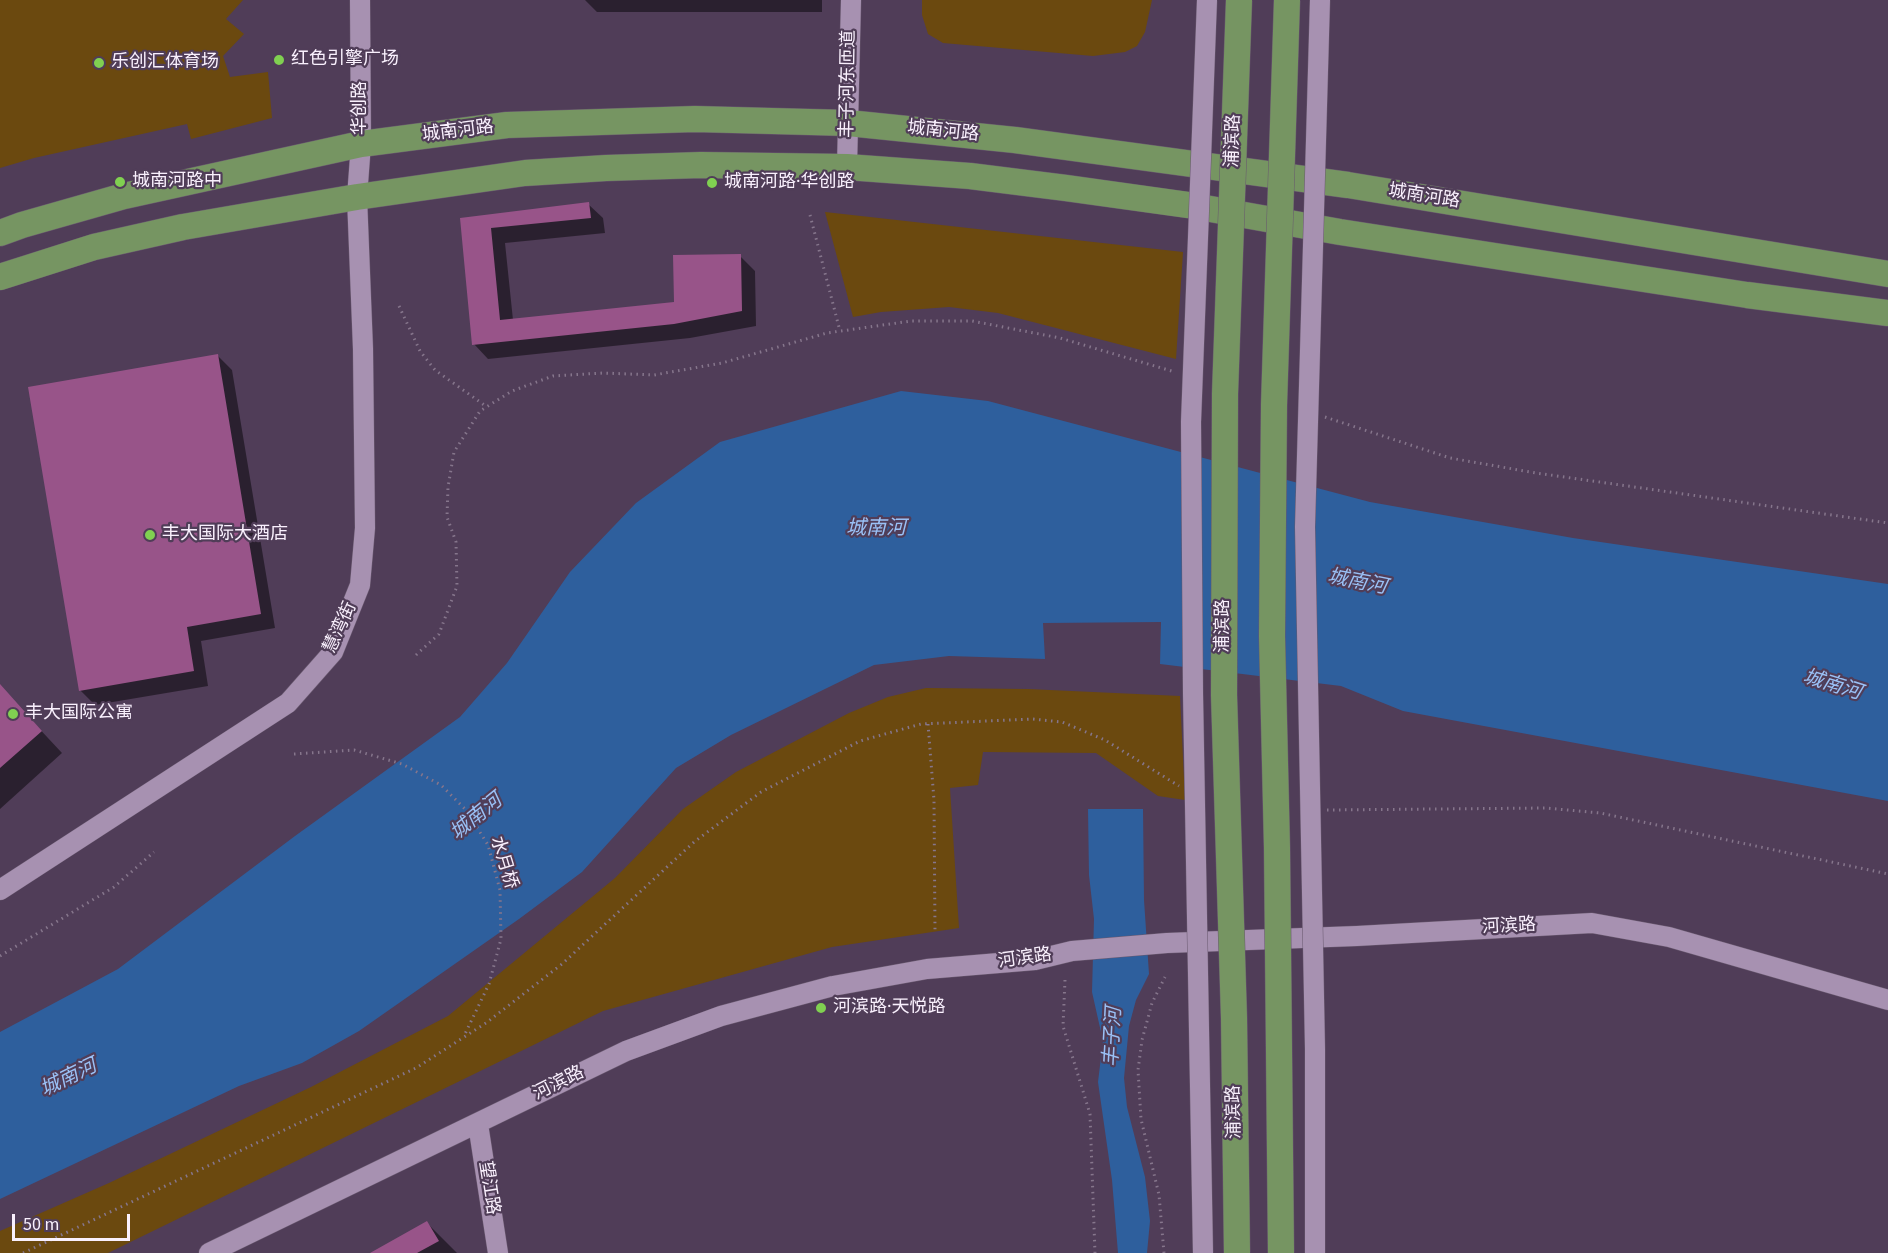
<!DOCTYPE html>
<meta charset="utf-8">
<style>
body{margin:0}
#map{position:relative;width:1888px;height:1253px;overflow:hidden;background:#503d58;font-family:"Source Sans 3",sans-serif}
canvas{display:block}
.scale{position:absolute;left:12px;top:1214px;width:118px;height:27px;box-sizing:border-box;border:3px solid #f9f0fd;border-top:0;padding-left:8px;font-size:18px;line-height:21px;white-space:nowrap;color:#f9f0fd;-webkit-text-stroke:4px #503d58;paint-order:stroke}
</style>
<div id="map">
<canvas width="1888" height="1253"></canvas>
<div class="scale">50 m</div>
</div>
<script>
const context = document.querySelector('canvas').getContext('2d');
context.lineJoin = 'round';
function fillPath(path, color) { context.fillStyle = color; context.fill(path, 'evenodd'); }
const shape = rows => new Path2D(rows.map(r => 'M' + r).join(''));
function trace(path, color, width, dash) { context.strokeStyle = color; context.lineWidth = width; context.lineCap = dash ? 'butt' : 'round'; context.setLineDash(dash || []); context.stroke(path); }
function write(font, color, halo, rows, align = 'center') {
  context.font = font + ' "Source Sans 3","Noto Sans SC",sans-serif'; context.lineWidth = 4.5; context.setLineDash([]); context.textBaseline = 'middle'; context.strokeStyle = halo; context.fillStyle = color; for (const [text, x, y, turn = 0] of rows) {
    context.save(); context.translate(x, y); context.rotate((+turn || 0) * Math.PI / 180); context.textAlign = isNaN(turn) ? turn : align; if (halo) context.strokeText(text, 0, 0); context.fillText(text, 0, 0); context.restore();
  }
}
fillPath(shape([
 [0,0,243,0,226,19,244,34,223,56,230,77,268,72,272,118,191,139,187,124,34,158,0,168],
 [922,0,1152,0,1145,32,1137,46,1125,52,1093,56,943,43,928,34,922,15],
 [825,212,1183,252,1176,359,998,313,949,307,881,312,853,317],
 [926,688,1028,689,1180,696,1185,800,1158,796,1096,753,983,752,978,785,950,788,959,928,832,947,603,1011,108,1253,0,1253,0,1231,109,1183,311,1087,448,1016,615,878,683,809,736,772,849,713,888,697]
]), '#6b490f');
fillPath(shape([
 [901,391,988,401,1370,502,1573,538,1888,584,1888,801,1403,711,1341,686,1160,664,1161,622,1043,623,1045,659,949,656,874,665,731,735,676,768,582,872,519,919,359,1031,302,1063,239,1086,0,1199,0,1032,118,969,295,836,460,717,507,663,570,572,636,503,720,442],
 [1088,809,1143,809,1144,900,1149,974,1136,1000,1129,1026,1124,1078,1127,1107,1145,1177,1150,1221,1147,1253,1118,1253,1112,1180,1098,1082,1103,1041,1092,992,1094,919,1089,875]
]), '#2e5f9d');
fillPath(shape([
 [585,0,822,0,822,12,597,12],
 [588,204,603,218,605,233,505,243,513,320,676,303,740,256,755,271,756,326,690,338,488,359,474,344,461,219],
 [217,355,232,370,275,628,201,641,208,686,95,705,80,690],
 [6,693,62,753,0,809,0,699],
 [427,1223,457,1253,373,1253]
]), '#0007');
fillPath(shape([
 [589,202,591,218,491,228,500,320,674,302,673,255,741,254,742,311,674,324,472,345,460,218],
 [218,354,261,614,187,627,194,671,79,691,28,387],
 [0,684,42,731,0,768],
 [427,1221,439,1241,417,1253,370,1253]
]), '#985489');
const minor = shape([
 [847,167,851,0],
 [0,890,288,703,333,652,360,585,365,528,363,349,357,197,361,144,360,0],
 [478,1124,498,1253],
 [209,1253,626,1051,721,1016,833,986,927,969,1035,960,1072,951,1167,943,1357,936,1592,923,1669,937,1888,1000]
]);
const major = shape([
 [0,233,22,225,124,196,361,144,507,125,695,119,848,123,1015,140,1348,185,1888,274],
 [0,277,94,247,183,227,357,197,525,173,606,168,701,165,847,167,970,176,1066,188,1188,205,1340,232,1747,295,1888,313]
]);
trace(minor, '#69596f', 21);
trace(major, '#69596f', 27);
trace(shape([
 [810,215,840,331],
 [399,306,420,351,435,370,487,407],
 [1325,417,1450,458,1536,473,1888,523],
 [416,655,439,634,457,586,456,542,447,517,448,487,454,452,480,411,512,391,553,376,603,373,654,375,722,363,827,333,911,321,972,321,1060,338,1175,372],
 [928,724,934,800,935,931],
 [294,754,354,750,402,764,441,785,466,810,488,845,500,890,501,939,489,984,464,1036],
 [1327,810,1546,808,1600,813,1888,874],
 [0,956,114,887,154,852],
 [1065,980,1063,1026,1090,1114,1095,1253],
 [23,1253,416,1068,486,1023,562,964,694,842,761,792,860,741,921,724,1032,719,1062,722,1105,740,1179,786],
 [1164,1253,1159,1195,1141,1119,1138,1070,1142,1040,1152,1003,1165,977]
]), '#86768c', 3, [1.5, 4.5]);
trace(minor, '#a791b1', 20);
trace(major, '#769562', 26);
const minorBridge = shape([
 [1203,1253,1193,693,1191,422,1207,0],
 [1315,1253,1315,1049,1305,527,1320,0]
]);
const majorBridge = shape([
 [1237,1253,1234,1018,1224,695,1225,394,1239,0],
 [1281,1253,1277,848,1272,636,1274,405,1287,0]
]);
trace(minorBridge, '#69596f', 21, []);
trace(majorBridge, '#69596f', 27, []);
trace(minorBridge, '#a791b1', 20);
trace(majorBridge, '#769562', 26);
for (const [x, y, r, color] of [
 [279,60,6,"#80d051"],
 [99,63,6,"#80d051"],
 [120,182,6,"#80d051"],
 [712,183,6,"#80d051"],
 [150,535,6,"#80d051"],
 [13,714,6,"#80d051"],
 [821,1008,6,"#80d051"]
]) { const dot = new Path2D(); dot.arc(x, y, r, 0, 2 * Math.PI); context.fillStyle = color; context.fill(dot); trace(dot, '#503d58', 2); }
write('18px', '#f9f0fd', '#503d58', [
 ["红色引擎广场",291,60],
 ["乐创汇体育场",111,63],
 ["城南河路中",132,182],
 ["城南河路·华创路",724,183],
 ["丰大国际大酒店",162,535],
 ["丰大国际公寓",25,714],
 ["河滨路·天悦路",833,1008]
], 'left');
write('18px', '#f9f0fd', '#503d58', [
 ["丰子河东匝道",849,84,-89],
 ["华创路",361,108,-90],
 ["城南河路",458,132,-7],
 ["城南河路",943,132,6],
 ["浦滨路",1234,141,-88],
 ["城南河路",1424,197,9],
 ["浦滨路",1224,626,-90],
 ["慧湾街",341,628,-65],
 ["水月桥",503,863,73],
 ["河滨路",1509,927,-3],
 ["河滨路",1025,959,-8],
 ["河滨路",559,1084,-26],
 ["浦滨路",1235,1112,-91],
 ["望江路",488,1188,81]
]);
write('italic 20px', '#9ac1f6', '#503d58', [
 ["城南河",876,530],
 ["城南河",1357,583,11],
 ["城南河",1832,686,17],
 ["城南河",477,818,-39],
 ["丰子河",1114,1037,-87],
 ["城南河",69,1079,-26]
]);
</script>
